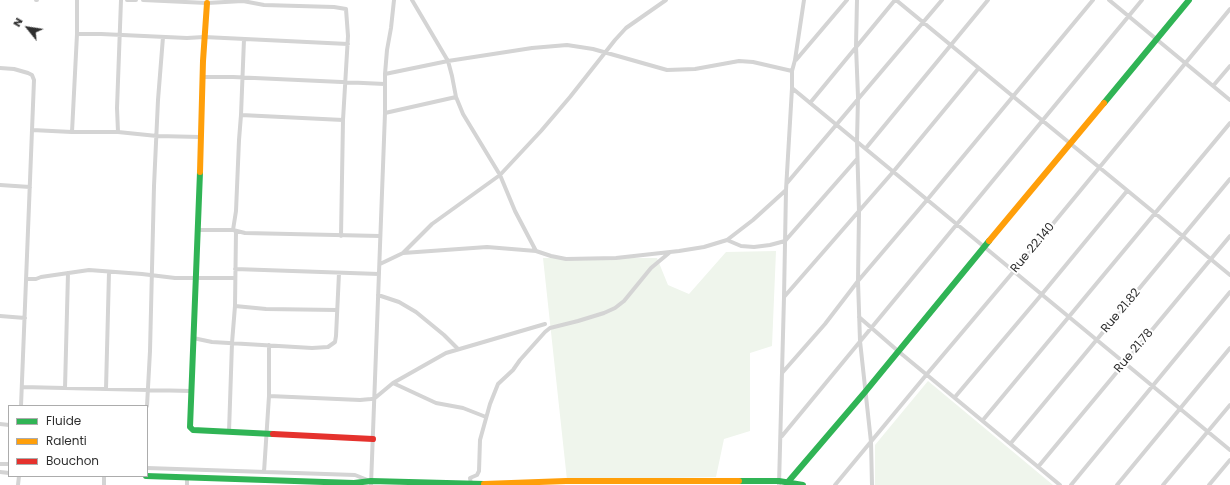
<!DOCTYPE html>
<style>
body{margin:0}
#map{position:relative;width:1230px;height:485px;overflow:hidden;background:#fff;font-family:Poppins,sans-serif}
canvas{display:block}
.legend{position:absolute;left:8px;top:405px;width:140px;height:72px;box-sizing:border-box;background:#fff;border:1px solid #acacac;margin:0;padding:5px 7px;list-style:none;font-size:12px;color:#2f2f2f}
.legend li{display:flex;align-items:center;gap:8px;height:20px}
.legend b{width:20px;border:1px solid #acacac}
.north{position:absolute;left:8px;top:8px;width:40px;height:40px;-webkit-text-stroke:3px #fff;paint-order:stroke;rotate:300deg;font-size:11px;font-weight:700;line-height:16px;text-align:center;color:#2f2f2f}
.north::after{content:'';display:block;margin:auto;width:14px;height:18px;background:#2f2f2f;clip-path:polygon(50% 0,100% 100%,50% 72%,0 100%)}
</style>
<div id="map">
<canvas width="1230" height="485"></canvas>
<ul class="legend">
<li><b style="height:5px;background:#30b455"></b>Fluide</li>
<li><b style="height:5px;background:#ff9f0a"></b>Ralenti</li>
<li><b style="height:5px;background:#e5322d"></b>Bouchon</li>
</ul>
<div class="north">N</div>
</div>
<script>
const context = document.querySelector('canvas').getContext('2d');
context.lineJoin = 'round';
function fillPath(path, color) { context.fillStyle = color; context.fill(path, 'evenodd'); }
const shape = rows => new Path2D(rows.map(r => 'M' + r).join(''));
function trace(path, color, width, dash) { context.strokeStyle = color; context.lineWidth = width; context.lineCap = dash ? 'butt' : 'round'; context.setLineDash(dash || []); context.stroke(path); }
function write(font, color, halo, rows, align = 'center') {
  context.font = font + ' Poppins,sans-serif'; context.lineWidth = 4; context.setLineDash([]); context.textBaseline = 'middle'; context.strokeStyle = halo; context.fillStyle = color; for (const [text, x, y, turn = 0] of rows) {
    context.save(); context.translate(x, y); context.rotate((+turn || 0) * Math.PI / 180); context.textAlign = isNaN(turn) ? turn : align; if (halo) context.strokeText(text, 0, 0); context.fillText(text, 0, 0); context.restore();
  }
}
fillPath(shape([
 [776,251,772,346,750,353,750,431,724,439,716,477,567,480,543,258,657,258,668,285,689,294,726,252],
 [928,381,1053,485,875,485,875,445]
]), '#eff5ec');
trace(shape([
 [36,0,37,0],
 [77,0,77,34,101,34,187,38,204,37,348,44],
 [127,0,136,0],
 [143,0,207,3,243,1,264,5,334,7,346,9,348,36,343,120,341,236],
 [412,0,448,61,452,76,456,97,463,114,500,175,515,211,536,251],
 [857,0,856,46,858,97,857,141,859,212,858,281,860,341,871,442,872,485],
 [896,0,1230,275],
 [1109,0,1230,100],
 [796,60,847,0],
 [0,68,14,69,28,73,32,75,34,80,21,406],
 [385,74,448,61,532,48,567,45,593,49,667,70,695,69,739,61,753,62,792,71],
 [202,77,233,77,385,84],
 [1213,86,1230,66],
 [792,88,1230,450],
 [810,103,895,0],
 [385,113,456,97],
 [241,115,343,120],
 [32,130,72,132,118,132,157,136,201,137],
 [72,132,77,34],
 [118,132,117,108,121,0],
 [866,148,988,0],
 [787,183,942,0],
 [0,185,30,187],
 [197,230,233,230,245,233,380,236],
 [233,230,236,211,239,140,241,115,244,39],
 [727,240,741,246,754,247,770,245,785,241,857,159],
 [403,253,487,247,536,251,551,256,566,259,616,258,679,251,704,247,727,240,753,220,786,190],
 [380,264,403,253,432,224,500,175,541,131,570,97,615,40,626,28,666,0],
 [235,269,379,274],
 [26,279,36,279,41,277,89,270,142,274,175,278,235,278],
 [378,295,399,302,416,312,444,335,458,349],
 [784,297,893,172,978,69],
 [235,306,266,309,337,310],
 [0,316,25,318],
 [859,317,898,351,1060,485],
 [193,338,212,342,312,348,328,347,335,342,336,336,339,273],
 [782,373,825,324,858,281,927,200,1093,0],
 [393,383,436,403,463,408,486,417],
 [22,387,191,391],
 [65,388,68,273],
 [106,389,109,272],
 [269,396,360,400,371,399,375,398,393,383,446,353,545,324],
 [955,397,1042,294,1127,191],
 [147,406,150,351,154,186,158,100,163,37],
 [983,420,1230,123],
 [0,424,9,425],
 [229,432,232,343,235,306,236,231],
 [782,436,1142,0],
 [1011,443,1230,179],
 [0,464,9,464],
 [1038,467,1230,236],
 [147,468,355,475,370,481],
 [0,472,9,473],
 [264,472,269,396,269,345],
 [471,484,470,478,477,475,479,471,480,440,490,404,498,384,513,370,520,360,545,332,550,328,578,321,604,313,615,308,624,301,651,268,669,253],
 [18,485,19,476],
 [104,485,104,476],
 [187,485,187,477],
 [371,485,385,113,385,74,387,50,391,28,394,0],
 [779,485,784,297,786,190,792,88,792,71,795,60,804,0],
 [835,485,927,374,1014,271,1230,9],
 [1071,485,1230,292],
 [1117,485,1230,348],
 [1163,485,1230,405],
 [1209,485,1230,460]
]), '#d4d4d4', 4);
trace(shape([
 [1104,103,1189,0],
 [200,172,190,427,193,430,273,434],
 [146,476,354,483,371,481,484,484],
 [739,481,779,481,803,485],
 [788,482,865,392,989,241]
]), '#30b455', 6);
trace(shape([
 [200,172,203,61,207,3],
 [989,241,1104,103],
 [484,484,566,481,739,481]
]), '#ff9f0a', 6);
trace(shape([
 [273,434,373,439]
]), '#e5322d', 6);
write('12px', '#2f2f2f', '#fff', [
 ["Rue 22.140",1033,248,-50],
 ["Rue 21.82",1121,311,-50],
 ["Rue 21.78",1134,351,-50]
]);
</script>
